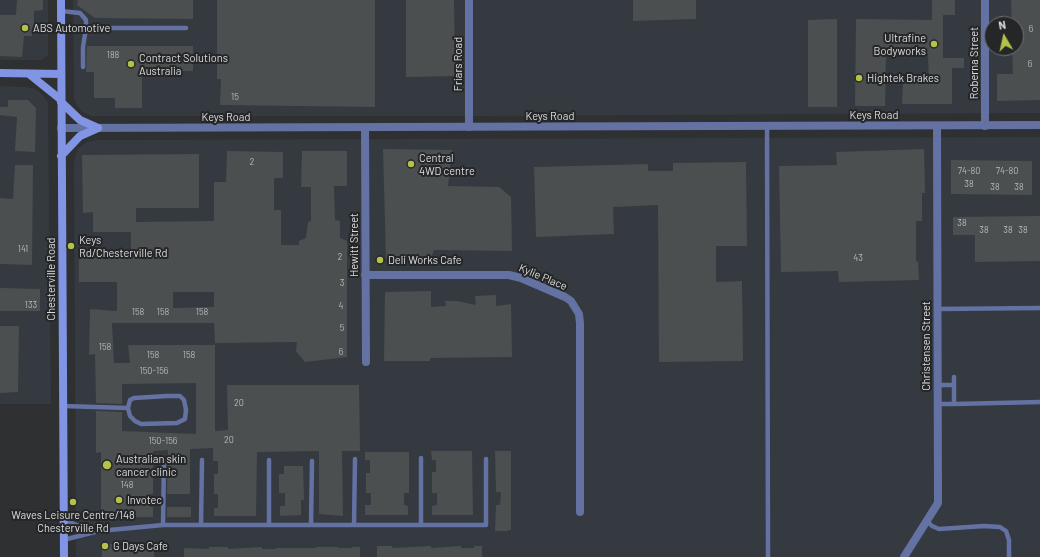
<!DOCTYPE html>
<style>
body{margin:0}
#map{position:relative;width:1040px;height:557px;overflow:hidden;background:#2e3032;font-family:Barlow,sans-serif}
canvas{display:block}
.north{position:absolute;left:984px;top:16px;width:40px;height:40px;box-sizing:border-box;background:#252628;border:1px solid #6e6f70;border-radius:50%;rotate:351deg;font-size:11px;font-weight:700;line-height:16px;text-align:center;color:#dbdcdd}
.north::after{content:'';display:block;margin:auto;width:14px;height:18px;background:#b4c24a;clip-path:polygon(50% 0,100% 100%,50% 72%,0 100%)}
</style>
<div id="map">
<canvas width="1040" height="557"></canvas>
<div class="north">N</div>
</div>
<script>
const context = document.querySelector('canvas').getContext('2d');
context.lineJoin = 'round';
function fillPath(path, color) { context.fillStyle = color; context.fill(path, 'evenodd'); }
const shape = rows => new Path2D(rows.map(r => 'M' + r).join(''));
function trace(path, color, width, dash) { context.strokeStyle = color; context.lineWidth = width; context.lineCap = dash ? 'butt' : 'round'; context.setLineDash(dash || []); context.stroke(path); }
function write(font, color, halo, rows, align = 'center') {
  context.font = font + ' Barlow,sans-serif'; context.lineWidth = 4; context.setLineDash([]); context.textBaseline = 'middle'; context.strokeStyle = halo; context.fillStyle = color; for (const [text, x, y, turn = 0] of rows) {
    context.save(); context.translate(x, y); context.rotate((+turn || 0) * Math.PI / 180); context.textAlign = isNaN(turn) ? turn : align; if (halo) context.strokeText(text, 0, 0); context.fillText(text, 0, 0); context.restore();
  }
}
fillPath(shape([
 [0,0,48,0,48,55,42,60,0,60],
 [73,0,1040,0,1040,113,481,116,91,116,82,112,76,104,74,98],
 [992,24,1016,24,1016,48,992,48],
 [0,86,25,87,35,89,43,95,48,103,51,404,0,404],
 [1040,137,1040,557,76,557,74,163,77,150,80,147,87,142,97,140]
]), '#343a40');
fillPath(shape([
 [17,0,43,0,43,10,34,11,34,28,32,28,32,36,24,36,22,57,0,56,0,15,16,15],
 [78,0,193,0,193,19,95,18,77,5],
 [217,0,375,0,375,107,220,105,221,79,217,79],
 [406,0,454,0,455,76,406,77],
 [633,0,696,0,696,19,633,21],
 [932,0,955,0,955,15,943,15,943,58,964,58,964,68,952,68,952,104,902,104,903,82,929,82,928,54,886,55,885,106,855,106,856,19,932,20],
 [1011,0,1040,0,1040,100,997,101,997,74,1013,74,1012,48,1016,48,1016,24,1012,24],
 [837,19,837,107,808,107,808,20],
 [87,46,193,46,193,71,142,71,142,108,115,108,115,98,94,98,94,72,86,72],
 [8,100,28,100,36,108,35,152,15,151,17,117,0,115,0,107,8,107],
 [383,149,452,150,448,186,499,187,511,197,512,251,434,250,431,258,386,259],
 [924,149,925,193,922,193,922,221,916,221,916,262,918,261,919,280,839,282,838,271,781,272,779,166,837,165,836,152],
 [227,151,283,152,283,178,274,178,274,210,281,210,281,245,299,245,299,241,306,238,308,222,311,221,311,187,301,187,302,151,347,151,347,186,334,186,335,220,340,221,340,238,347,241,347,357,305,362,296,351,297,342,215,343,214,323,112,323,114,363,130,363,128,345,215,345,215,431,228,430,227,385,359,385,360,451,342,451,343,516,319,514,319,451,257,452,256,516,214,516,214,508,218,508,218,494,214,494,214,474,218,474,218,461,213,461,213,448,190,449,190,494,167,494,168,450,153,451,153,494,150,494,150,507,153,507,153,517,101,517,101,452,96,453,96,411,122,412,122,431,196,434,196,383,122,384,122,404,96,403,95,354,89,355,90,309,117,311,117,282,79,282,79,258,131,258,131,232,93,232,93,212,83,213,82,155,199,154,199,208,136,208,136,222,214,221,214,182,226,182],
 [173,292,214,292,214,307,173,308],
 [951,160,1032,161,1032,195,951,194],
 [746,162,747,246,716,246,716,282,742,281,743,361,659,362,658,205,613,207,614,234,536,237,534,167,648,164,648,171,673,171,673,163],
 [15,165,33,165,32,265,0,264,0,198,13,199],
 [1040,216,1040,261,975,262,975,235,953,235,953,217],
 [0,288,40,289,40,311,0,311],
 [431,291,431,307,446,306,445,301,457,301,476,305,475,296,496,295,496,306,511,304,512,357,430,358,430,361,384,361,385,292],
 [0,326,19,326,18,392,0,393],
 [431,451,472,451,473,515,432,515,432,506,437,505,437,493,432,493,432,472,436,472,436,460,432,460],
 [495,451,511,451,511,530,508,530,508,531,495,531,496,505,500,505,501,492,496,492],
 [365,452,409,452,409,493,404,493,404,505,408,506,408,515,365,515,365,505,371,505,371,493,366,493,366,473,370,473,370,460,365,460],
 [284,466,303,466,304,500,301,500,301,515,280,516,280,506,285,506,285,493,279,493,279,474,284,474],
 [167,507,191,507,191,517,167,517],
 [102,544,154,544,154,557,102,557],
 [377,546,392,546,392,548,431,546,431,548,461,546,461,548,474,548,474,546,482,546,482,557,377,557],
 [209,547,228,547,228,549,262,547,262,549,276,549,276,548,316,548,316,547,338,547,338,548,352,548,352,547,360,547,360,557,184,557,184,548,209,549]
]), '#4c4f50');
trace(shape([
 [61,11,80,13,86,20,86,28,83,47,83,67],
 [86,28,186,28],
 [767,126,768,557],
 [937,309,1040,308],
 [954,377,954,404,1040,402],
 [937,385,954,385],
 [938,404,954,404],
 [63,406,128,408,130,400,134,398,167,396,180,396,184,400,186,410,185,419,177,423,141,424,135,421,130,416,128,408],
 [63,519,79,526,97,531],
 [927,521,932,526,939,529,984,526,1000,527,1006,531,1009,540,1009,557],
 [163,525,164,460],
 [201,525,202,460],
 [269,525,269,460],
 [311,525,312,461],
 [354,525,355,459],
 [421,525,421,458],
 [63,540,99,531,163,525,486,525,486,459]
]), '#6471a3', 4.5);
trace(shape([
 [469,0,469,127],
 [985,126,985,0],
 [365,128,366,362],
 [365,275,509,275,521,278,565,297,571,301,579,314,580,323,580,512],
 [904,557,938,503,937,126]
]), '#6471a3', 8);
trace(shape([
 [61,128,1040,125]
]), '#6471a3', 8);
trace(shape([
 [61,0,64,557],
 [0,73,61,74],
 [29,74,60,99],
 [61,102,80,120,98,128],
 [61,156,80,136,98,128]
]), '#8195e4', 8);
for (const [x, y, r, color] of [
 [25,28,4,"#b4c24a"],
 [934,44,4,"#b4c24a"],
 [131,64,4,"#b4c24a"],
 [859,78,4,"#b4c24a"],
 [411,164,4,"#b4c24a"],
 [71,246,4,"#b4c24a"],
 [380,260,4,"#b4c24a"],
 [107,465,5,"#b4c24a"],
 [119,500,4,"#b4c24a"],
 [73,502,4,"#b4c24a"],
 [105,546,4,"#b4c24a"]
]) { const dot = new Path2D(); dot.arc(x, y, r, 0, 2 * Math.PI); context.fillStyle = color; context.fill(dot); trace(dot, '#252628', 1.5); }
write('9px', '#b7b9ba', null, [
 ["6",1031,29],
 ["188",113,55],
 ["6",1030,64],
 ["15",235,97],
 ["2",252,162],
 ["74-80",969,171],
 ["74-80",1007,171],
 ["38",969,184],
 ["38",995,187],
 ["38",1019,187],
 ["38",962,223],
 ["38",984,230],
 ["38",1008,230],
 ["38",1023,230],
 ["141",23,249],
 ["2",340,257],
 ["43",858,258],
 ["3",342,283],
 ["133",31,305],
 ["4",341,306],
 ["158",138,312],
 ["158",163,312],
 ["158",202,312],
 ["5",342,328],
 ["158",105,347],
 ["6",341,352],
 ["158",153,355],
 ["158",189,355],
 ["150-156",154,371],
 ["20",239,403],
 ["20",229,440],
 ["150-156",163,441],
 ["148",127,485]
]);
write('11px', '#dbdcdd', '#252628', [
 ["ABS Automotive",33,28],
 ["Ultrafine",926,38,"right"],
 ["Bodyworks",926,51,"right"],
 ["Contract Solutions",139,58],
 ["Australia",139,71],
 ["Hightek Brakes",867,78],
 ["Central",419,158],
 ["4WD centre",419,171],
 ["Keys",79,240],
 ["Rd/Chesterville Rd",79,253],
 ["Deli Works Cafe",388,260],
 ["Australian skin",116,459],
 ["cancer clinic",116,472],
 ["Invotec",127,500],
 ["Waves Leisure Centre/148",73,515,"center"],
 ["Chesterville Rd",73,528,"center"],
 ["G Days Cafe",113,546]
], 'left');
write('11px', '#dbdcdd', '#252628', [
 ["Roberna Street",974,63,-90],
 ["Friars Road",458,64,-90],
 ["Keys Road",874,115],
 ["Keys Road",550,116],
 ["Keys Road",226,117],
 ["Hewitt Street",354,245,-90],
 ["Kylie Place",543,277,23],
 ["Chesterville Road",51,279,-90],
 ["Christensen Street",926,346,-90]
]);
</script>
